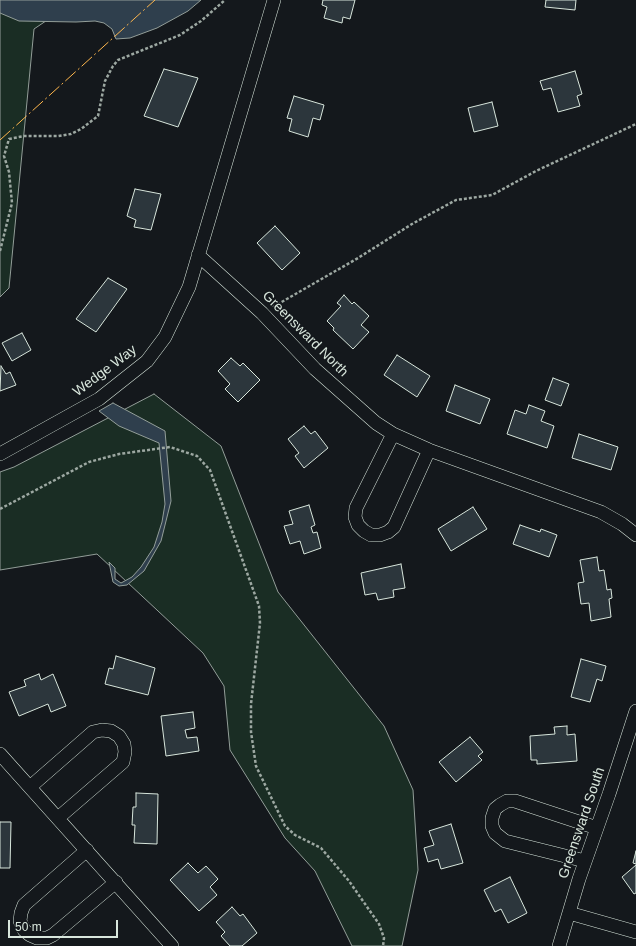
<!DOCTYPE html>
<style>
body{margin:0}
#map{position:relative;width:636px;height:946px;overflow:hidden;background:#14181c;font-family:Arial,sans-serif}
canvas{display:block}
.scale{position:absolute;left:8px;top:920px;width:110px;height:18px;box-sizing:border-box;border:2px solid #d8e6dc;border-top:0;padding-left:5px;font-size:12px;line-height:14px;white-space:nowrap;color:#d8e6dc;-webkit-text-stroke:3px #14181c;paint-order:stroke}
</style>
<div id="map">
<canvas width="636" height="946"></canvas>
<div class="scale">50 m</div>
</div>
<script>
const context = document.querySelector('canvas').getContext('2d');
context.lineJoin = 'round';
function fillPath(path, color) { context.fillStyle = color; context.fill(path, 'evenodd'); }
const shape = rows => new Path2D(rows.map(r => 'M' + r).join(''));
function trace(path, color, width, dash) { context.strokeStyle = color; context.lineWidth = width; context.lineCap = dash ? 'butt' : 'round'; context.setLineDash(dash || []); context.stroke(path); }
function write(font, color, halo, rows, align = 'center') {
  context.font = font + ' Arial,sans-serif'; context.lineWidth = 3; context.setLineDash([]); context.textBaseline = 'middle'; context.strokeStyle = halo; context.fillStyle = color; for (const [text, x, y, turn = 0] of rows) {
    context.save(); context.translate(x, y); context.rotate((+turn || 0) * Math.PI / 180); context.textAlign = isNaN(turn) ? turn : align; if (halo) context.strokeText(text, 0, 0); context.fillText(text, 0, 0); context.restore();
  }
}
const green = shape([
 [0,0,77,0,34,29,9,288,0,297,0,0],
 [154,394,221,446,278,592,384,726,413,790,418,870,402,946,352,946,315,871,285,838,230,750,224,686,203,653,97,554,0,570,0,472,14,467,154,394]
]);
fillPath(green, '#1a2d24');
trace(green, '#939e99', 1);
const water = shape([
 [0,0,201,0,188,11,157,28,130,38,116,39,112,29,104,23,95,21,76,22,19,21,0,13,0,0],
 [113,403,165,431,171,501,161,541,144,571,127,585,119,586,113,582,109,562,115,568,115,579,121,583,132,577,141,567,154,547,162,522,165,504,159,443,119,426,99,411,113,403]
]);
fillPath(water, '#2f3f4d');
trace(water, '#939e99', 1);
const building = shape([
 [323,0,355,0,350,19,343,17,342,23,324,18,327,7,322,5,323,0],
 [546,0,576,0,575,10,545,7,546,0],
 [164,69,198,78,178,127,144,116,164,69],
 [575,71,582,94,577,96,580,106,558,112,551,88,543,90,540,81,575,71],
 [294,96,324,105,320,120,313,118,308,137,289,131,292,119,287,118,294,96],
 [492,102,498,126,474,132,468,108,492,102],
 [135,189,161,194,151,230,134,227,136,220,127,216,135,189],
 [275,226,300,253,282,270,257,243,275,226],
 [108,278,127,289,96,332,76,319,108,278],
 [344,295,352,304,354,302,369,316,361,325,369,332,353,349,333,330,334,328,327,321,341,306,337,303,344,295],
 [22,333,31,350,12,361,2,343,22,333],
 [397,355,430,376,417,397,384,375,397,355],
 [231,358,240,366,243,363,260,380,238,402,225,389,230,384,218,371,231,358],
 [1,366,6,374,10,372,16,385,0,391,1,366],
 [553,378,569,384,561,406,545,400,553,378],
 [455,385,490,399,480,424,446,411,455,385],
 [529,405,545,411,541,421,554,426,547,448,507,434,515,410,526,414,529,405],
 [304,426,311,434,315,431,328,448,304,468,295,456,299,453,288,439,304,426],
 [579,434,618,447,611,470,572,458,579,434],
 [309,505,315,525,311,527,313,533,317,532,321,548,304,554,300,541,290,544,284,526,293,524,289,511,309,505],
 [473,507,487,529,451,551,438,529,473,507],
 [520,525,540,532,541,529,557,535,549,557,513,544,520,525],
 [597,557,599,571,604,570,607,590,611,589,612,598,609,599,611,617,591,621,589,603,581,604,578,583,584,582,580,560,597,557],
 [401,564,405,588,393,590,394,597,378,600,376,593,365,595,361,573,401,564],
 [116,656,155,668,148,695,105,684,109,668,113,669,116,656],
 [581,659,606,666,602,681,597,679,590,702,571,697,581,659],
 [39,674,41,680,53,674,66,706,51,712,48,704,19,716,9,692,26,686,24,680,39,674],
 [193,712,195,728,185,730,187,738,197,737,199,751,166,756,161,716,193,712],
 [567,726,567,735,575,734,577,761,537,764,537,760,531,760,530,736,555,734,554,727,567,726],
 [470,737,483,752,478,756,482,760,456,782,439,762,470,737],
 [136,793,158,794,157,844,134,843,135,825,132,825,133,807,136,807,136,793],
 [0,822,11,822,10,868,0,868,0,822],
 [451,824,463,863,441,869,438,859,428,862,424,848,434,845,429,831,451,824],
 [636,851,636,864,633,863,636,851],
 [188,863,198,873,206,866,218,879,210,887,217,895,199,911,170,880,188,863],
 [636,865,636,893,634,894,622,877,636,865],
 [510,877,527,913,508,923,501,909,495,912,484,890,510,877],
 [232,907,240,916,243,914,257,933,242,946,230,946,221,936,225,932,216,922,232,907]
]);
fillPath(building, '#2c363c');
trace(building, '#d8e6dc', 1);
const minor = shape([
 [198,255,262,313,315,369,376,423,393,434,429,450,601,512,622,524,636,535],
 [393,434,356,508,355,517,358,525,364,531,371,535,380,535,388,532,394,527,429,450],
 [0,454,99,399,147,361,165,337,189,287,274,0],
 [0,754,172,946],
 [30,787,93,732,102,730,111,731,119,736,124,744,125,752,123,762,58,818],
 [87,850,24,905,21,913,20,921,24,930,30,935,37,938,47,938,53,935,116,882],
 [585,861,505,841,495,833,492,826,492,818,495,809,500,805,507,801,515,801,597,828],
 [569,913,636,932],
 [559,946,579,879,609,794,636,711]
]);
trace(minor, '#d8e6dc', 14);
trace(shape([
 [0,251,12,203,9,172,4,156,9,139,24,136,58,136,71,134,81,129,98,116,105,81,113,66,118,60,180,35,201,21,225,0],
 [273,307,358,258,412,224,456,200,492,195,536,171,636,124],
 [0,509,89,462,119,454,170,447,197,456,210,470,259,606,260,623,251,704,251,732,256,766,285,826,295,835,321,848,349,881,379,924,384,938,383,946]
]), '#9da8a2', 2.5, [3, 2]);
trace(minor, '#14181c', 13);
trace(shape([
 [0,140,155,0]
]), '#ffb74d', 1, [14, 3, 2, 3]);
write('14px', '#d8e6dc', '#14181c', [
 ["Greensward North",305,334,45],
 ["Wedge Way",105,371,-37],
 ["Greensward South",582,823,-71]
]);
</script>
